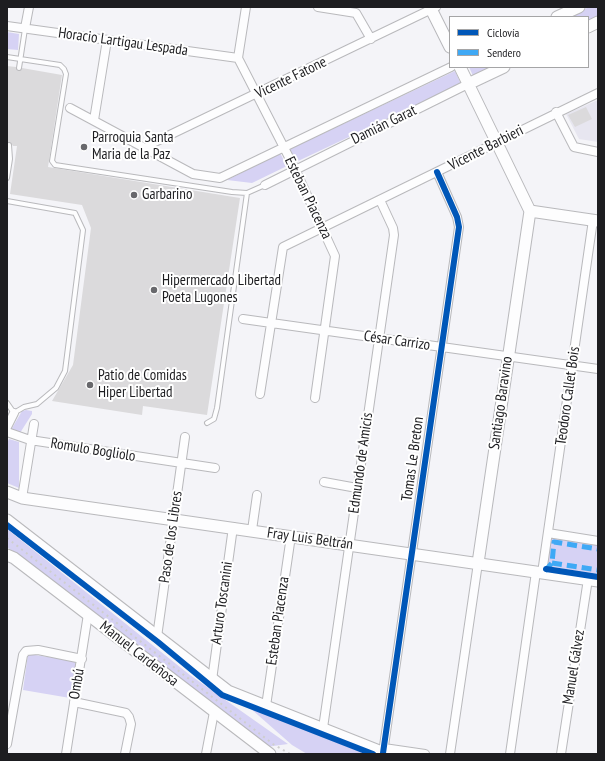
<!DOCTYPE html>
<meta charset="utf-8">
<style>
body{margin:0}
#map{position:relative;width:605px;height:761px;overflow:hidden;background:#f4f4f8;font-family:"PT Sans Narrow",sans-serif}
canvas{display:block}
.frame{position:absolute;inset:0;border:8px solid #1d1d20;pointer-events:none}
.legend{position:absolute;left:449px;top:16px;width:140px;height:52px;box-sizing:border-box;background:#fff;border:1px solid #a5a5a6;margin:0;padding:5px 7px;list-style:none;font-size:12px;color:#1d1d20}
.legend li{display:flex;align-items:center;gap:8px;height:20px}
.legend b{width:20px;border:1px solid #a5a5a6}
</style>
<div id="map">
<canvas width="605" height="761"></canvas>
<div class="frame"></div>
<ul class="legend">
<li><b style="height:5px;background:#0057b8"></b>Ciclovía</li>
<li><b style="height:5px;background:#3fa9f5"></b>Sendero</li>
</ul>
</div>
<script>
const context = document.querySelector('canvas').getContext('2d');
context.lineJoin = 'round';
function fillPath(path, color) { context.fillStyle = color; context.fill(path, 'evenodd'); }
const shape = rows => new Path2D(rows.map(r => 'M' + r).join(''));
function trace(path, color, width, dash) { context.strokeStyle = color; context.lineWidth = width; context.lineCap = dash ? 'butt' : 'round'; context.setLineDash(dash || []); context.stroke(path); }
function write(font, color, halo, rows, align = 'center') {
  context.font = font + ' "PT Sans Narrow",sans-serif'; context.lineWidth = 4; context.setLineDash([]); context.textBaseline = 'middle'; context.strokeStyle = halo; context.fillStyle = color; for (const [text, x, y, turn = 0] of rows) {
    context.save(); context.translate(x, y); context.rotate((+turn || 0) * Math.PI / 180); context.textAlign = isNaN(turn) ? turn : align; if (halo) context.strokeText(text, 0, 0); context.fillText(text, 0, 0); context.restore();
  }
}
fillPath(shape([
 [598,100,598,142,579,139,566,114]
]), '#e7e6f0');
fillPath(shape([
 [589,7,598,7,598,18,588,23,588,17,568,17],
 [7,32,19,34,18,50,7,49],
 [469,67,496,67,474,78],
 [455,71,461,84,296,162,290,149],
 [280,153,287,166,252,183,227,180],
 [26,410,32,411,32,414,20,433,11,430,22,411],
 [9,439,19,442,19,488,7,483,7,443],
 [7,529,190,675,288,744,266,747,7,547],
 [550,537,598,544,598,574,547,566],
 [28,654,76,661,70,698,23,690],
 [250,708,366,754,307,754,292,745]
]), '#d6d2f4');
fillPath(shape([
 [7,66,16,67,18,71,22,68,62,75,48,167,240,198,207,415,143,406,142,415,52,401,73,365,91,228,82,205,10,194,17,146,13,146,10,142,7,142],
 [586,107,592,119,575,127,568,115]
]), '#dbdadc');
const lane = shape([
 [7,57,60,65,64,69,66,74,52,161,55,165,232,192,247,193,265,185],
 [19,68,25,29],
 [7,178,10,159,9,145],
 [7,201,75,213,83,230,65,371,56,388,37,404,24,407,14,413,7,403],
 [207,423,214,419,217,408,247,193]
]);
const street = shape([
 [246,7,238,58,295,169,335,256,315,398],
 [318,7,356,13,371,39],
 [7,26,238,58],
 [25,28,29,7],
 [70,108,193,174,220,178,451,67],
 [556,112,574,147,598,152],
 [94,120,107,40],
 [146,149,153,143,436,7],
 [265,185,468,84],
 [243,319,598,369],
 [260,394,283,247,598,93],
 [7,427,14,413],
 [7,432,30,440,215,468],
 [324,482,357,488],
 [22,498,34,424],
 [252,530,257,495],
 [548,533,598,541],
 [542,573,593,220],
 [157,637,185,437],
 [212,680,233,527],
 [74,702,126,713,129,717,131,724,125,754],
 [266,706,291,536],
 [323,728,394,235,393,228,380,200],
 [7,744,23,655,26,651,38,650,82,659],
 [384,748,425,754],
 [383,753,459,227,457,217,437,172],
 [66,754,88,614],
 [206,754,214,712],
 [450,754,478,563],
 [510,754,536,572],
 [561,754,588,579]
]);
const secondary = shape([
 [430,7,450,47],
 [557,17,579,7],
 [588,27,598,22],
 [460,67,530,211,478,563],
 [468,84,504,67],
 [530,211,598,221],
 [7,492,22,498,598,581],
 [7,520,228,691,387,754],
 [7,555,14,558,270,754]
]);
trace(lane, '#b9b9bc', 6);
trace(street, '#b9b9bc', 10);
trace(secondary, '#b9b9bc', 13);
trace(lane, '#fdfdfe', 4);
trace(street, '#fdfdfe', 8);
trace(secondary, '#fdfdfe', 11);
trace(shape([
 [7,538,273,744,290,754]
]), '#cecece', 2, [2, 4]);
trace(shape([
 [552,563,598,570],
 [545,571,552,563,554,542,598,549]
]), '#3fa9f5', 5, [10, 5]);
trace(shape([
 [7,525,158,642,222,695,373,754],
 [546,569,598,577],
 [383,753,459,227,457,217,437,172]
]), '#0057b8', 6);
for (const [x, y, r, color] of [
 [84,147,4,"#68686c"],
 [134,195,4,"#68686c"],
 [154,290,4,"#68686c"],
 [90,385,4,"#68686c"]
]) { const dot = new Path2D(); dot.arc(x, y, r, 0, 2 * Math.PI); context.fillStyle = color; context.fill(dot); trace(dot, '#fff', 1.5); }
write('15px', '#1d1d20', '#fff', [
 ["Horacio Lartigau Lespada",123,42,8],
 ["Vicente Fatone",291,78,-26],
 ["Damián Garat",384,125,-26],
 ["Vicente Barbieri",486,148,-27],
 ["Esteban Piacenza",308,198,64],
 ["César Carrizo",397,341,8],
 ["Teodoro Callet Bois",568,396,-82],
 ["Santiago Baravino",501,403,-82],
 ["Romulo Bogliolo",93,450,9],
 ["Tomas Le Breton",413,459,-82],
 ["Edmundo de Amicis",361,463,-82],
 ["Paso de los Libres",171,537,-82],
 ["Fray Luis Beltrán",310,539,8],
 ["Arturo Toscanini",222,603,-82],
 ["Esteban Piacenza",278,621,-82],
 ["Manuel Cardeñosa",139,654,38],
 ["Manuel Gálvez",574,667,-81],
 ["Ombú",77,684,-81]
]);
write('15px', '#1d1d20', '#fff', [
 ["Parroquia Santa",92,138],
 ["Maria de la Paz",92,155],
 ["Garbarino",142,195],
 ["Hipermercado Libertad",162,281],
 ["Poeta Lugones",162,298],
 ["Patio de Comidas",98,376],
 ["Hiper Libertad",98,393]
], 'left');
</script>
